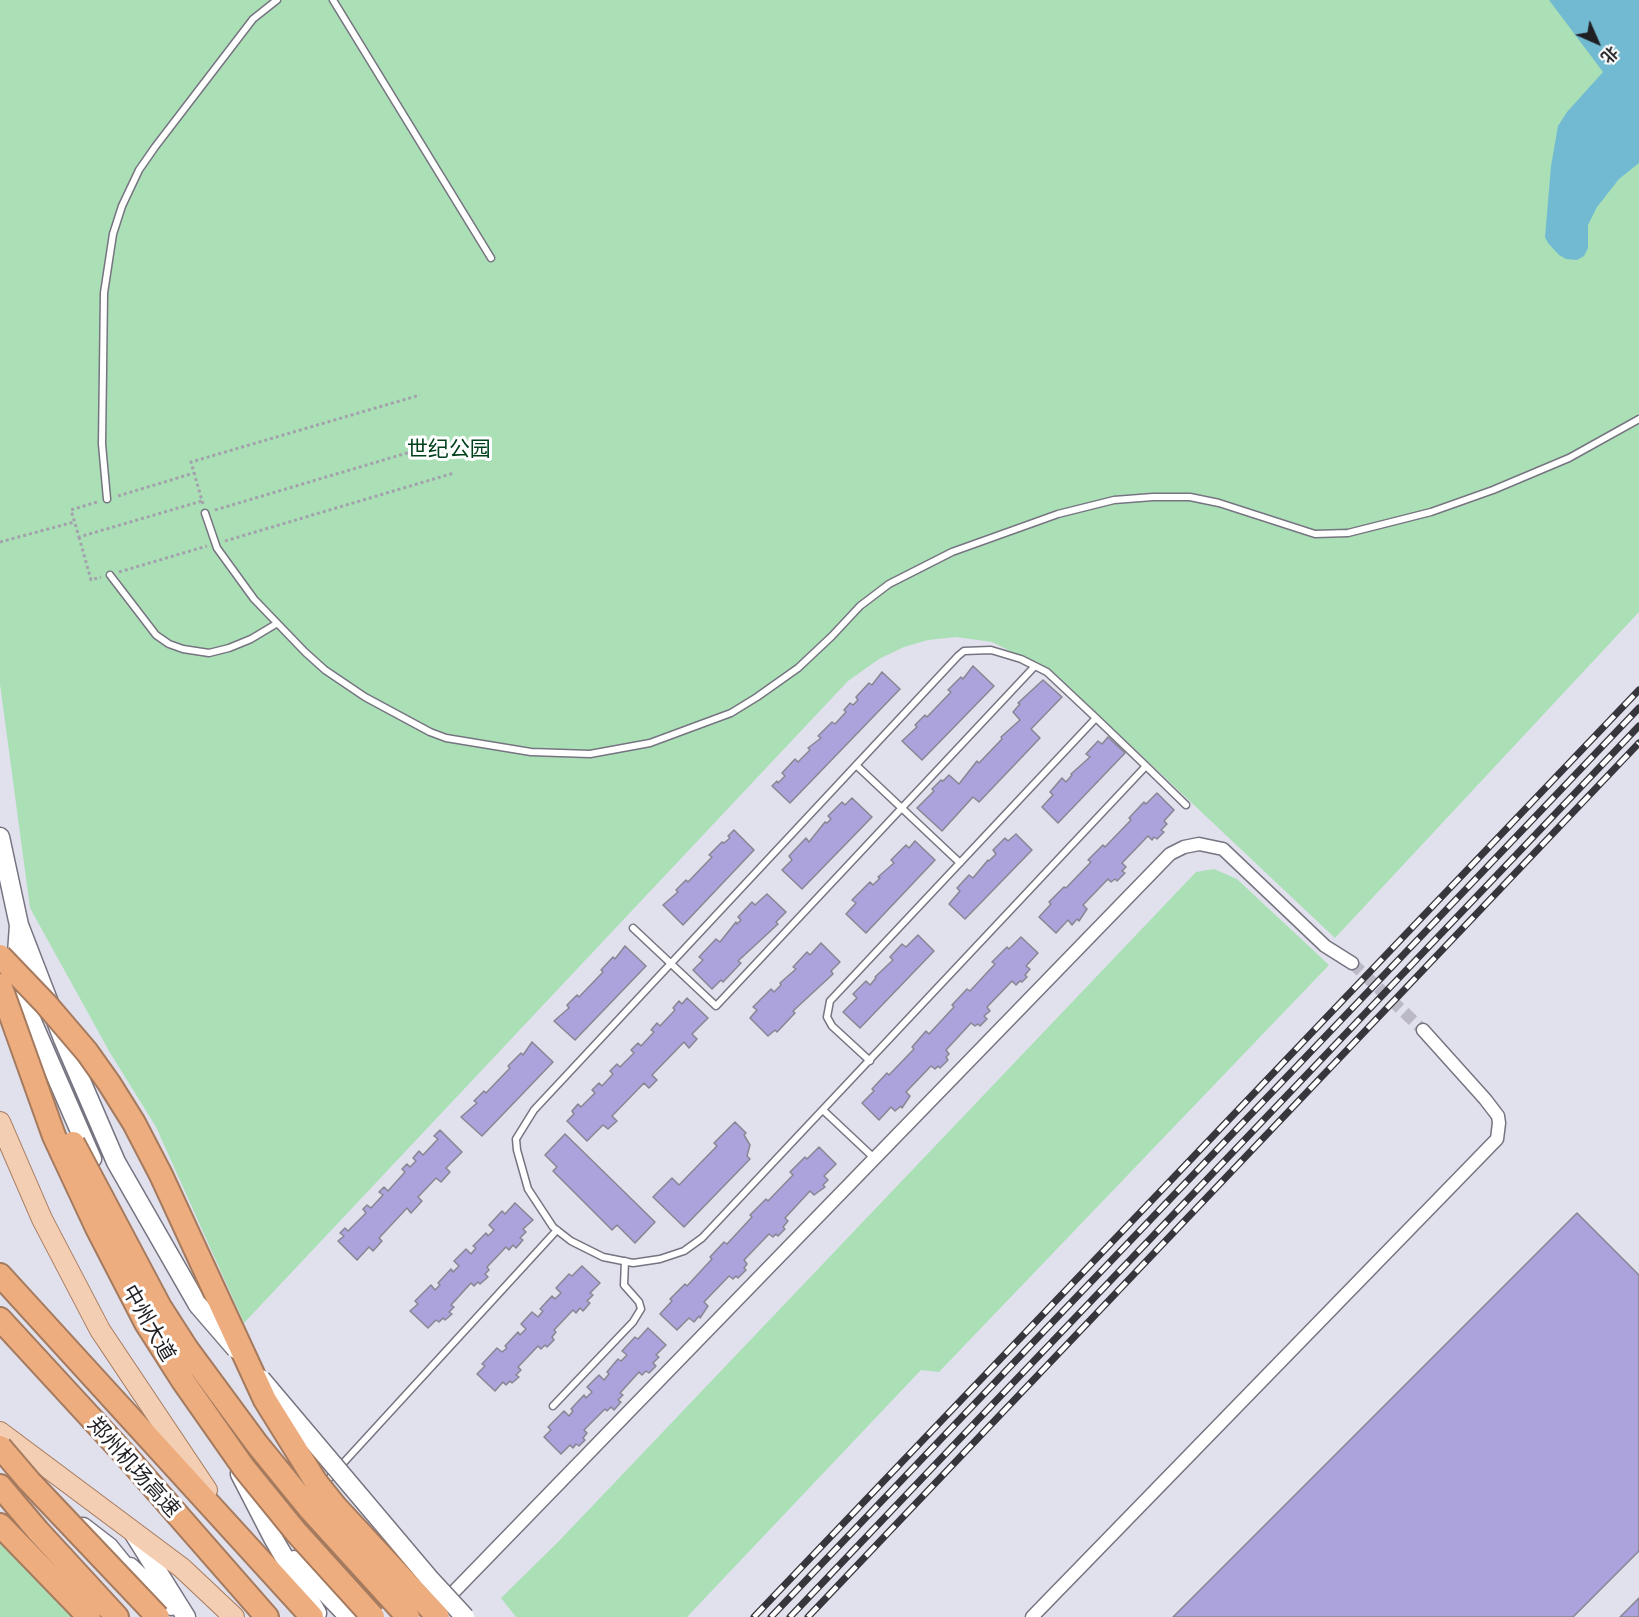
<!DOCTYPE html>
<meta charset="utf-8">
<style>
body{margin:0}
#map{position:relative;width:1639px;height:1617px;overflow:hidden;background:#e1e0ed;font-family:Ubuntu,"Noto Sans SC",sans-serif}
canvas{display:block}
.north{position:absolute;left:1567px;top:12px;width:60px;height:60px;-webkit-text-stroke:4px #fff;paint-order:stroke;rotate:135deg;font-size:16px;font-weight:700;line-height:24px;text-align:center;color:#201f24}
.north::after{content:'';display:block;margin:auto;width:21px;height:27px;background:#201f24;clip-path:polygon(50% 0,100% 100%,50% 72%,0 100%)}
</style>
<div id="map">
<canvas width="1639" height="1617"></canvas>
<div class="north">北</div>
</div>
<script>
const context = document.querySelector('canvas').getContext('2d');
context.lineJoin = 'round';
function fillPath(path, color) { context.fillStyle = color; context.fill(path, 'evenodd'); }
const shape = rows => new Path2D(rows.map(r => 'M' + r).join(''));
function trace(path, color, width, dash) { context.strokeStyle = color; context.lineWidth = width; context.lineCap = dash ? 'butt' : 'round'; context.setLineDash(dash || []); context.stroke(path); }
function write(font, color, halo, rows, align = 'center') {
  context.font = font + ' Ubuntu,"Noto Sans SC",sans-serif'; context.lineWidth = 6; context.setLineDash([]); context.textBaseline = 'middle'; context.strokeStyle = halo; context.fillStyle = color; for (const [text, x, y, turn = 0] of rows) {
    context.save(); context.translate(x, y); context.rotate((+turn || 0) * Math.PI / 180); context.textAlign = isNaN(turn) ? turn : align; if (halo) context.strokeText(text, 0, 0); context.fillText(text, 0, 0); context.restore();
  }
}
fillPath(shape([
 [0,0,1639,0,1639,612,1335,938,1054,673,992,642,956,637,928,640,904,647,879,659,848,681,244,1323,156,1127,109,1051,30,908,0,684],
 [1214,869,1237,879,1329,965,939,1372,921,1370,687,1617,516,1617,501,1598,559,1541,1196,872],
 [0,1543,72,1617,0,1617]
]), '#abe0b7');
fillPath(shape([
 [1549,0,1639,0,1639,163,1619,179,1597,207,1588,225,1588,248,1584,256,1577,260,1566,259,1559,255,1548,243,1545,237,1551,166,1558,126,1567,112,1603,72]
]), '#71bad2');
const building = shape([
 [973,666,994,686,922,760,902,741,917,727,915,725,925,715,927,717,951,692,948,690,961,677,963,679,973,666],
 [882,672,900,689,790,803,772,786,777,781,778,783,785,776,782,773,795,759,798,762,810,750,808,748,821,738,818,736,832,722,835,724,846,712,844,710,850,703,853,705,858,700,856,697,869,683,872,685,882,672],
 [1043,680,1062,697,1031,729,1040,738,979,802,973,797,942,831,917,808,934,791,932,789,941,780,943,781,949,775,959,784,977,761,979,763,1002,739,1001,737,1020,720,1013,712,1020,704,1018,703,1043,680],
 [1108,737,1125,753,1058,823,1042,807,1053,795,1050,792,1062,778,1066,782,1072,775,1071,774,1090,757,1086,754,1098,741,1102,744,1108,737],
 [1157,793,1174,810,1164,821,1167,824,1161,830,1164,832,1157,839,1154,837,1152,840,1148,836,1122,863,1126,867,1122,871,1125,873,1117,881,1115,879,1111,882,1108,879,1083,905,1087,909,1079,921,1077,919,1072,925,1068,920,1056,933,1039,917,1051,904,1049,902,1064,887,1066,888,1091,862,1088,860,1103,845,1105,847,1131,820,1129,818,1144,802,1146,804,1157,793],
 [852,798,872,817,802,889,782,870,792,860,789,856,806,838,809,842,825,822,827,823,831,819,828,816,842,802,845,805,852,798],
 [734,830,754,850,683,925,663,905,678,892,676,890,686,880,688,882,712,857,709,855,722,842,724,843,730,838,728,836,734,830],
 [1016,834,1032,850,965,919,949,904,960,891,957,888,969,875,973,878,988,860,989,861,996,854,993,850,1005,838,1008,841,1016,834],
 [915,841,935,860,866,933,846,914,856,903,852,900,870,882,873,885,880,878,878,877,894,863,891,860,906,845,909,848,915,841],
 [767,894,786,912,776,922,778,924,738,961,741,963,723,982,721,980,712,989,693,970,703,960,699,957,716,939,720,942,736,922,737,924,741,920,738,917,752,902,755,905,767,894],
 [918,935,934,951,860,1028,843,1012,857,998,853,994,866,981,870,985,876,978,875,977,893,960,890,957,902,944,906,947,918,935],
 [1021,937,1038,953,1026,966,1030,969,1025,975,1027,977,1022,982,1020,981,1016,985,1012,981,987,1007,990,1011,984,1016,987,1019,980,1026,978,1024,975,1026,971,1023,946,1050,949,1054,946,1057,948,1060,940,1068,938,1066,935,1069,931,1066,906,1092,910,1096,902,1108,901,1106,895,1111,891,1107,879,1120,862,1103,874,1091,872,1089,887,1073,889,1075,914,1049,912,1047,926,1031,929,1034,954,1007,952,1005,967,989,970,991,995,964,992,962,1007,947,1009,949,1021,937],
 [821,943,840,962,831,971,833,974,793,1011,795,1013,777,1032,775,1030,768,1036,750,1018,757,1010,753,1007,771,989,774,992,781,985,780,983,796,969,793,967,807,952,810,955,821,943],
 [625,946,646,966,575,1040,554,1021,569,1008,567,1005,577,995,579,997,603,972,601,970,613,957,615,959,625,946],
 [687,998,708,1018,692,1034,697,1039,689,1048,684,1042,652,1075,657,1080,649,1088,644,1083,612,1116,617,1121,608,1129,603,1125,587,1141,567,1121,574,1114,572,1111,578,1104,581,1107,595,1093,592,1090,599,1083,602,1086,613,1074,610,1071,617,1064,620,1067,634,1053,631,1050,638,1043,641,1046,654,1032,651,1030,657,1023,660,1026,675,1010,673,1008,679,1001,682,1004,687,998],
 [532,1042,553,1062,482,1136,461,1117,477,1103,474,1101,484,1091,486,1093,510,1068,508,1066,521,1053,523,1055,532,1042],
 [735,1122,746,1133,744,1135,750,1145,747,1156,750,1159,684,1227,653,1197,672,1178,679,1185,717,1146,714,1143,735,1122],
 [440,1130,462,1152,446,1168,450,1172,441,1182,436,1178,418,1197,422,1201,411,1213,407,1208,379,1238,382,1241,373,1251,369,1247,357,1260,338,1241,344,1236,340,1233,345,1228,348,1231,366,1213,363,1209,367,1205,371,1208,383,1195,379,1192,384,1187,388,1191,405,1172,402,1169,407,1164,410,1167,416,1161,413,1158,419,1151,423,1155,438,1139,434,1136,440,1130],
 [565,1134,655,1222,635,1243,617,1225,612,1230,553,1171,557,1167,545,1155,565,1134],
 [819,1147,836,1164,824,1176,828,1180,823,1185,825,1187,814,1195,810,1191,785,1218,788,1221,783,1227,785,1229,778,1236,776,1234,773,1237,769,1234,744,1260,747,1264,744,1268,746,1270,738,1278,736,1276,733,1279,729,1276,704,1302,708,1306,700,1318,699,1316,694,1322,689,1318,677,1330,660,1314,672,1301,670,1299,685,1284,687,1286,712,1259,710,1257,724,1242,727,1244,752,1217,750,1215,766,1199,768,1201,793,1175,790,1172,805,1157,807,1159,819,1147],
 [515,1203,533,1220,523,1229,526,1232,520,1238,523,1240,516,1248,513,1245,509,1250,506,1247,487,1267,489,1270,485,1274,488,1277,480,1284,478,1282,474,1286,471,1283,451,1305,454,1307,449,1312,452,1314,445,1320,443,1318,439,1322,436,1320,428,1328,410,1311,418,1304,415,1301,431,1285,435,1290,440,1285,438,1283,451,1269,453,1272,459,1266,454,1261,466,1249,471,1254,476,1248,473,1246,486,1233,488,1236,494,1230,489,1225,502,1211,505,1214,515,1203],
 [1577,1213,1639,1275,1639,1551,1573,1617,1173,1617,1577,1213],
 [582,1266,600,1283,590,1293,593,1295,587,1301,590,1303,583,1311,580,1308,576,1313,573,1310,554,1330,556,1332,552,1337,554,1340,547,1347,545,1345,541,1349,538,1346,518,1367,521,1370,516,1375,519,1377,512,1383,510,1381,506,1385,503,1382,495,1391,477,1374,485,1366,482,1364,497,1348,502,1352,507,1348,505,1346,518,1332,520,1335,526,1329,521,1324,532,1312,538,1317,543,1311,540,1309,552,1296,555,1299,561,1293,556,1288,569,1274,572,1276,582,1266],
 [648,1328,666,1345,656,1355,659,1357,653,1363,656,1366,649,1373,646,1371,642,1375,639,1372,620,1393,623,1395,618,1400,621,1402,614,1410,611,1407,607,1411,605,1409,584,1430,587,1433,583,1438,585,1440,579,1446,576,1444,573,1448,570,1445,561,1454,544,1437,551,1430,548,1427,564,1411,569,1416,573,1411,571,1409,584,1395,586,1398,592,1392,587,1387,599,1375,604,1380,609,1374,607,1372,618,1359,621,1361,627,1355,622,1351,635,1337,638,1339,648,1328],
 [1639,1598,1639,1617,1620,1617,1639,1598]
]);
fillPath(building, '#aca3dc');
trace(building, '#878692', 1.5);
trace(shape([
 [1352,963,1423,1030]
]), '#bab9c5', 12, [12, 6]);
const lane = shape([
 [333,0,491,258],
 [107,499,102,444,104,293,113,234,122,206,139,170,155,147,253,19,277,0],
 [205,513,217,548,254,599,305,652,325,670,365,697,430,732,446,738,531,752,590,754,650,743,731,713,757,697,798,668,832,636,860,606,889,584,952,552,1058,514,1114,500,1153,497,1190,497,1219,503,1315,534,1348,533,1431,512,1493,490,1569,458,1639,419],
 [110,575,156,635,169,644,183,649,209,653,229,648,251,639,276,624],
 [856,765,960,863],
 [1146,766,702,1238,684,1251,660,1259,633,1263,603,1257,571,1241,553,1227,528,1189,517,1150,516,1139,534,1110,958,656,964,651,991,650,1021,659,1047,672,1096,718,1146,766,1186,805],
 [633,928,716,1006,1035,666],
 [870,1061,832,1026,827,1017,830,1001,1096,718],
 [824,1111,874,1158],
 [553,1406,633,1322,641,1309,639,1302,624,1285,625,1261],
 [324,1484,557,1230]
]);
const street = shape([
 [442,1604,1170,854,1184,847,1199,844,1223,849,1325,946,1352,963],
 [1032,1617,1497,1139,1499,1123,1498,1116,1485,1099,1423,1030]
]);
const secondary = shape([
 [0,837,19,925,63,1039,116,1162,198,1305],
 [19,925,15,982,92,1159],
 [240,1474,273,1538,317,1613],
 [83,1527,109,1547,135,1579],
 [134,1534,186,1617],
 [294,1560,349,1617],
 [130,1567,171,1606]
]);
const primary = shape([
 [0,1122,42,1219,100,1330,207,1490],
 [0,1432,182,1568,234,1617]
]);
const highway = shape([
 [0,1275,312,1617],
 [0,1319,127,1457,267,1617],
 [0,1486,38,1531,117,1617],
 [0,1525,89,1617]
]);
trace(lane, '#767480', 9);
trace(street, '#767480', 15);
trace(secondary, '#767480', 21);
trace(primary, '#a57b5f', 22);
trace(highway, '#a57b5f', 26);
trace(shape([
 [118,496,194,473],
 [97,502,71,510,79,537,202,501],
 [203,504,191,462,420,395],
 [215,510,434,445],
 [79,537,91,580,101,577],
 [225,541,454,473],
 [0,542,74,522],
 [119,572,207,546]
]), '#a3a2ac', 3, [3, 3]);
trace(lane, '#fff', 6);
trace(street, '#fff', 12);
trace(secondary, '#fff', 18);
trace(primary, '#f4ceb2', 20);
trace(highway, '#edad7f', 22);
const rail = shape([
 [754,1617,1639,690],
 [771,1617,1639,708],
 [790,1617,1639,726],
 [808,1617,1639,743]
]);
trace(rail, '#37363c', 7);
trace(rail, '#fff', 4.5, [14]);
const secondaryBridge = shape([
 [198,1305,236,1349],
 [261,1379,429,1578,465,1617]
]);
const highwayBridge = shape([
 [0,956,46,1004,87,1052,109,1083,134,1123,161,1175,265,1400,316,1482,336,1507,438,1617],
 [0,985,54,1136,97,1228,146,1323,183,1381,244,1468,296,1532,373,1617],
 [73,1143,160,1307,187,1349,257,1444,309,1508,408,1617],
 [0,1447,29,1481,158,1617]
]);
trace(secondaryBridge, '#767480', 21, []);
trace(highwayBridge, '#a57b5f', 26, []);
trace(secondaryBridge, '#fff', 18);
trace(highwayBridge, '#edad7f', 22);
write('21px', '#00411c', '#fff', [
 ["世纪公园",449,449]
]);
write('21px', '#201f24', '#fff', [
 ["中州大道",149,1323,60],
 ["郑州机场高速",134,1467,48]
]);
</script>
